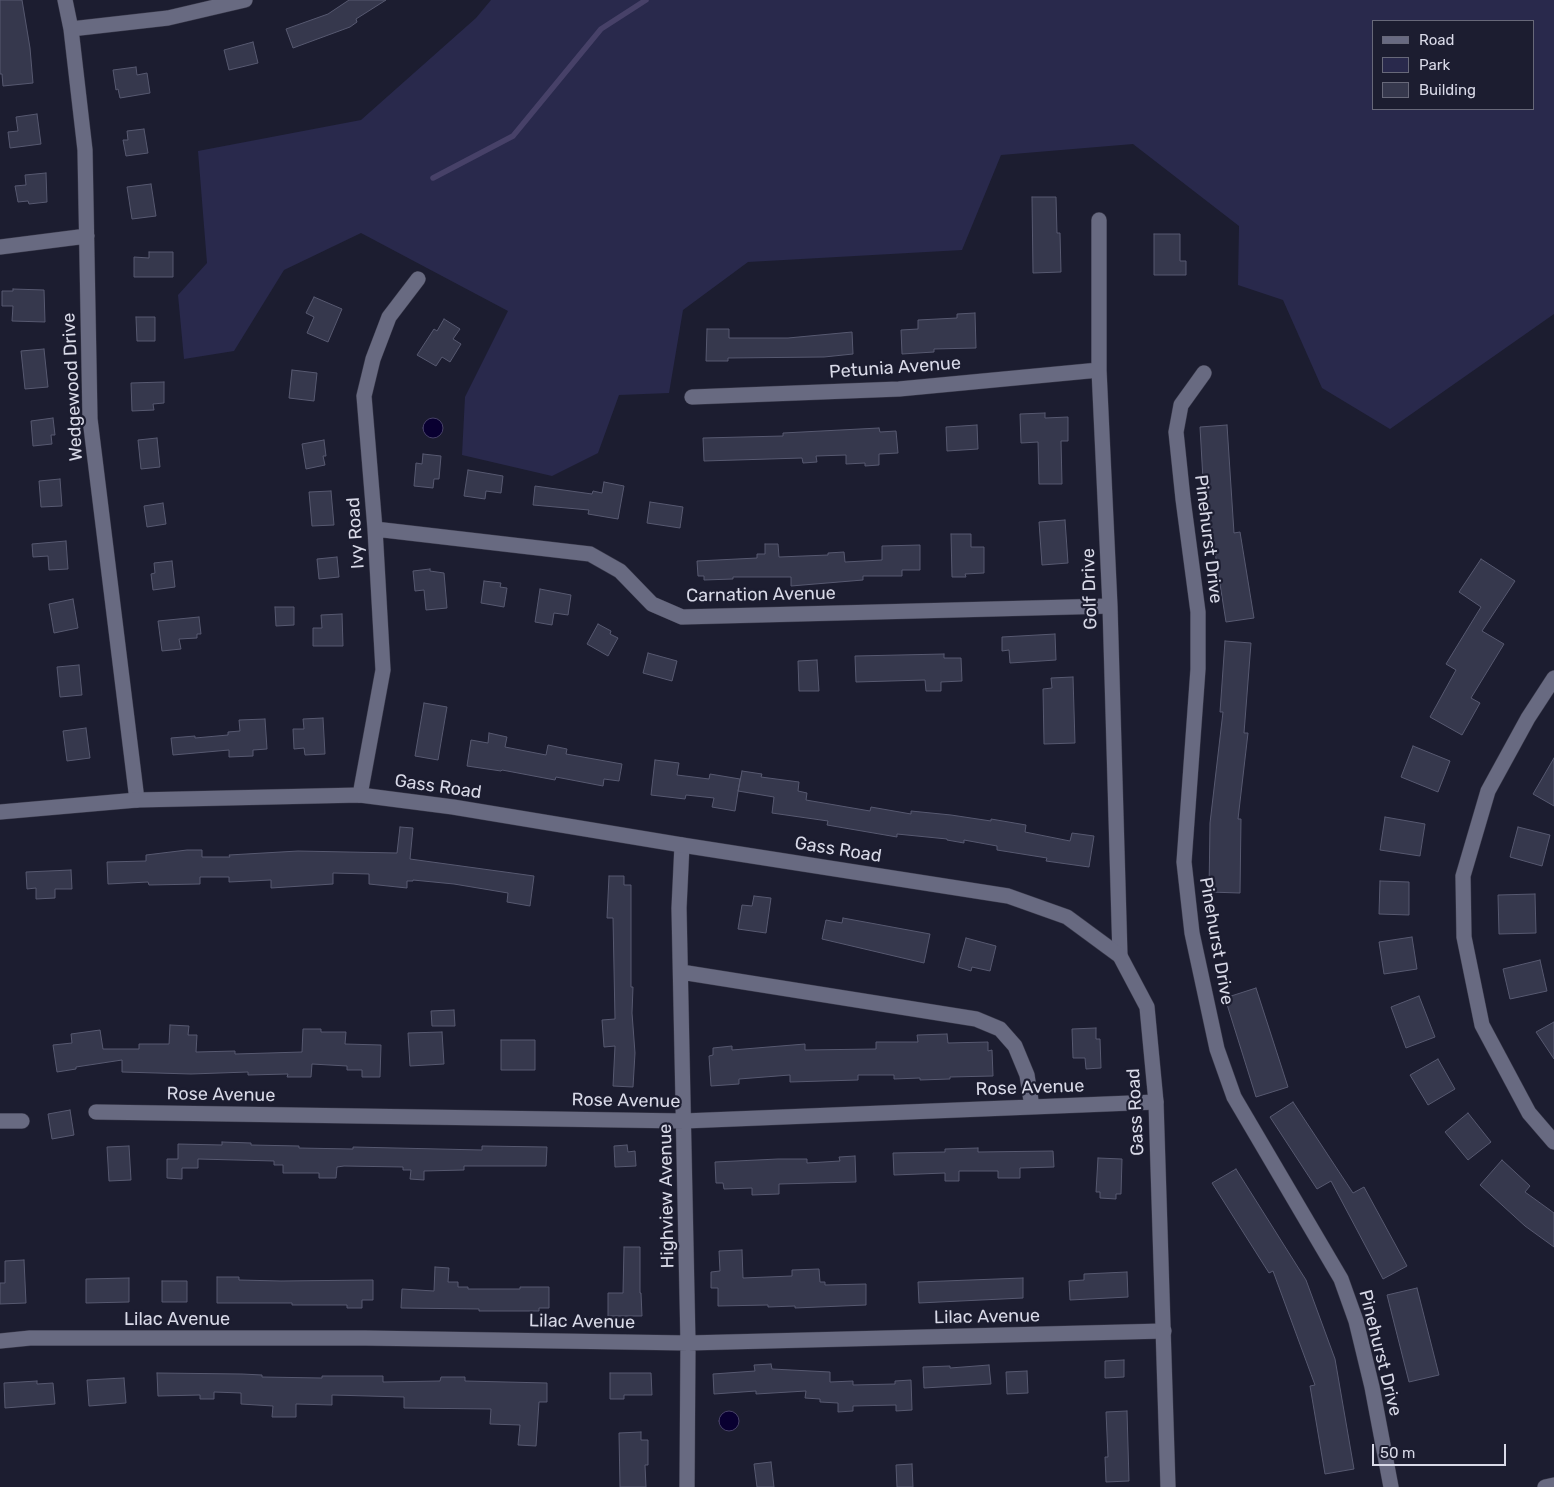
<!DOCTYPE html>
<style>
body{margin:0}
#map{position:relative;width:1554px;height:1487px;overflow:hidden;background:#1c1d30;font-family:Rubik,sans-serif}
canvas{display:block}
.legend{position:absolute;left:1372px;top:20px;width:162px;height:90px;box-sizing:border-box;background:#1c1d30;border:1px solid #676879;margin:0;padding:6px 9px;list-style:none;font-size:15px;color:#d8d9e7}
.legend li{display:flex;align-items:center;gap:10px;height:25px}
.legend b{width:25px;border:1px solid #676879}
.scale{position:absolute;left:1372px;top:1444px;width:134px;height:22px;box-sizing:border-box;border:2px solid #d8d9e7;border-top:0;padding-left:6px;font-size:15px;line-height:18px;white-space:nowrap;color:#d8d9e7;-webkit-text-stroke:4px #1c1d30;paint-order:stroke}
</style>
<div id="map">
<canvas width="1554" height="1487"></canvas>
<ul class="legend">
<li><b style="height:6px;background:#686a81"></b>Road</li>
<li><b style="height:14px;background:#29294c"></b>Park</li>
<li><b style="height:14px;background:#36384d"></b>Building</li>
</ul>
<div class="scale">50 m</div>
</div>
<script>
const context = document.querySelector('canvas').getContext('2d');
context.lineJoin = 'round';
function fillPath(path, color) { context.fillStyle = color; context.fill(path, 'evenodd'); }
const shape = rows => new Path2D(rows.map(r => 'M' + r).join(''));
function trace(path, color, width, dash) { context.strokeStyle = color; context.lineWidth = width; context.lineCap = dash ? 'butt' : 'round'; context.setLineDash(dash || []); context.stroke(path); }
function write(font, color, halo, rows, align = 'center') {
  context.font = font + ' Rubik,sans-serif'; context.lineWidth = 4.5; context.setLineDash([]); context.textBaseline = 'middle'; context.strokeStyle = halo; context.fillStyle = color; for (const [text, x, y, turn = 0] of rows) {
    context.save(); context.translate(x, y); context.rotate((+turn || 0) * Math.PI / 180); context.textAlign = isNaN(turn) ? turn : align; if (halo) context.strokeText(text, 0, 0); context.fillText(text, 0, 0); context.restore();
  }
}
fillPath(shape([
 [491,0,1554,0,1554,314,1390,429,1322,388,1283,300,1238,285,1239,226,1133,144,1001,155,962,250,748,262,683,310,669,393,619,395,598,453,552,476,462,455,465,397,508,311,361,233,284,270,234,351,184,359,178,295,207,263,198,151,361,120,476,18],
 [1373,21,1533,21,1533,109,1373,109]
]), '#29294c');
const water = shape([
 '423 428a10 10 0 1 1 20 0a10 10 0 1 1-20 0Z',
 '719 1421a10 10 0 1 1 20 0a10 10 0 1 1-20 0Z'
]);
fillPath(water, '#090031');
trace(water, '#474168', 1);
trace(shape([
 [433,178,513,136,601,29,646,0]
]), '#474168', 5.5);
const building = shape([
 [0,0,22,0,30,48,33,83,3,86,2,74,0,74,0,0],
 [349,0,386,0,356,19,357,22,350,27,293,48,286,29,328,14,349,0],
 [253,42,258,63,229,70,224,50,253,42],
 [136,67,137,75,147,73,150,93,120,98,118,89,116,90,113,70,136,67],
 [37,114,41,144,10,148,8,132,18,131,16,117,37,114],
 [144,129,148,153,126,156,123,140,128,140,127,131,144,129],
 [46,173,47,202,29,204,28,201,18,202,15,186,26,185,25,175,46,173],
 [151,184,156,216,132,219,127,187,151,184],
 [1032,197,1056,197,1057,233,1060,233,1061,272,1033,273,1032,197],
 [1154,234,1180,234,1180,261,1186,261,1186,275,1154,275,1154,234],
 [149,252,173,252,173,277,134,277,134,257,149,258,149,252],
 [13,289,44,290,45,322,12,321,13,306,2,306,2,291,13,291,13,289],
 [314,297,342,309,328,342,307,333,314,317,306,313,314,297],
 [975,313,976,348,934,349,934,352,902,354,901,330,918,329,918,320,957,318,957,314,975,313],
 [136,317,155,317,155,341,137,341,136,317],
 [444,319,460,329,453,339,461,344,450,362,442,357,436,366,417,355,434,329,437,331,444,319],
 [707,329,729,329,729,338,788,338,852,332,853,354,824,357,728,358,728,361,706,361,707,329],
 [44,349,48,387,25,389,21,351,44,349],
 [292,370,317,373,314,401,289,398,292,370],
 [164,382,164,403,153,404,154,410,132,411,131,383,164,382],
 [1045,413,1045,418,1068,417,1068,441,1061,441,1062,484,1039,484,1038,442,1021,443,1020,414,1045,413],
 [53,418,55,435,51,435,52,444,33,446,31,421,53,418],
 [977,425,978,449,947,451,946,427,977,425],
 [1227,425,1234,533,1240,532,1254,618,1226,622,1209,514,1205,515,1200,427,1227,425],
 [879,428,880,432,896,431,898,453,879,454,879,465,865,466,865,463,846,464,846,455,816,456,817,462,803,463,802,458,704,461,703,438,783,436,783,433,879,428],
 [157,438,160,467,141,469,138,440,157,438],
 [324,440,326,456,323,456,325,465,306,469,302,444,324,440],
 [423,454,441,456,439,479,434,479,433,488,414,486,416,463,422,464,423,454],
 [468,470,503,476,501,493,486,491,485,499,464,496,468,470],
 [60,479,62,506,41,507,39,481,60,479],
 [604,482,624,486,618,519,588,514,589,510,533,505,535,486,592,494,593,491,602,493,604,482],
 [331,491,334,525,312,526,309,492,331,491],
 [650,502,683,507,680,528,647,523,650,502],
 [163,503,166,524,147,527,144,506,163,503],
 [1065,520,1068,563,1042,565,1039,522,1065,520],
 [951,534,971,534,971,547,984,547,984,573,965,574,966,577,952,577,951,534],
 [66,541,68,569,49,570,48,556,33,557,32,544,66,541],
 [765,544,778,544,779,557,828,555,828,553,844,552,845,562,882,560,882,546,920,545,920,570,902,570,902,576,863,576,863,580,791,586,791,577,733,577,733,579,704,580,704,576,698,576,697,561,757,558,757,554,765,554,765,544],
 [337,557,339,577,319,579,317,559,337,557],
 [1481,559,1515,581,1482,631,1504,644,1471,698,1480,703,1462,735,1430,717,1456,670,1446,664,1481,607,1459,592,1481,559],
 [172,561,175,587,153,590,151,574,155,573,154,563,172,561],
 [430,569,430,571,444,573,447,608,426,610,424,590,415,591,413,571,430,569],
 [484,581,501,583,500,587,507,588,504,607,481,603,484,581],
 [540,589,571,595,568,615,554,613,552,625,535,622,540,589],
 [73,599,78,628,54,633,49,604,73,599],
 [275,607,294,607,294,625,276,626,275,607],
 [342,614,343,646,313,646,313,628,322,628,321,615,342,614],
 [199,617,201,634,197,634,197,638,179,639,181,649,162,651,158,621,199,617],
 [598,624,611,631,610,634,618,638,608,656,587,644,598,624],
 [1055,634,1056,660,1010,663,1009,650,1002,651,1002,637,1055,634],
 [1225,641,1251,643,1244,733,1248,733,1238,819,1241,819,1240,893,1209,892,1210,823,1223,712,1220,712,1225,641],
 [648,653,677,661,672,681,643,673,648,653],
 [944,654,944,658,961,658,962,681,941,682,941,691,926,691,925,680,856,682,855,656,944,654],
 [817,660,819,691,799,691,798,661,817,660],
 [79,665,82,695,60,697,57,667,79,665],
 [1073,677,1075,743,1044,744,1043,689,1052,688,1051,678,1073,677],
 [424,703,447,707,438,760,415,756,424,703],
 [323,718,325,754,305,755,304,748,294,749,293,729,304,729,303,719,323,718],
 [265,719,267,749,253,750,253,756,229,757,229,750,173,755,171,738,195,736,195,738,228,735,228,732,240,731,239,720,265,719],
 [86,728,90,758,67,761,63,731,86,728],
 [489,733,507,737,505,747,546,755,548,745,567,749,566,754,622,764,619,781,604,779,603,786,556,777,555,780,502,770,501,771,467,766,471,740,488,743,489,733],
 [1413,746,1450,761,1438,792,1401,777,1413,746],
 [1554,758,1554,806,1533,794,1554,758],
 [655,760,679,763,677,775,709,779,710,774,740,779,735,811,712,807,714,798,686,795,685,799,651,795,655,760],
 [742,771,762,774,761,777,799,782,798,791,807,793,806,800,870,811,871,807,911,814,911,811,951,815,991,821,991,819,1026,825,1025,832,1070,841,1072,833,1094,836,1089,867,1046,861,1047,858,997,850,997,846,964,840,964,843,947,840,947,839,897,834,897,837,827,825,828,821,772,813,774,797,738,791,742,771],
 [1385,817,1425,824,1420,856,1380,850,1385,817],
 [400,827,413,828,410,859,534,876,530,906,507,902,508,893,454,884,413,880,413,881,407,881,407,888,369,884,369,874,333,873,333,884,271,888,271,880,229,882,229,877,200,877,200,884,149,885,148,882,108,884,107,862,146,861,146,855,187,850,202,850,202,857,230,857,229,855,298,851,397,853,400,827],
 [1518,827,1550,835,1542,866,1510,857,1518,827],
 [71,870,72,889,55,889,55,898,36,899,36,888,27,889,26,872,71,870],
 [609,876,624,876,624,885,631,885,631,987,633,987,632,1013,635,1053,633,1087,613,1086,615,1046,604,1047,602,1020,615,1019,613,918,607,918,609,876],
 [1380,881,1409,882,1409,915,1379,914,1380,881],
 [1535,894,1536,933,1499,934,1498,895,1535,894],
 [754,896,771,898,766,933,738,929,742,905,752,906,754,896],
 [843,918,930,934,924,963,822,939,826,920,842,923,843,918],
 [1412,937,1417,969,1384,974,1379,942,1412,937],
 [966,938,996,946,990,971,972,967,971,971,958,967,966,938],
 [1540,960,1547,991,1510,999,1503,969,1540,960],
 [1256,988,1288,1087,1256,1097,1225,998,1256,988],
 [1419,996,1435,1037,1406,1048,1391,1007,1419,996],
 [454,1010,455,1026,432,1026,431,1011,454,1010],
 [1554,1022,1554,1059,1536,1032,1554,1022],
 [170,1025,189,1026,188,1035,197,1035,196,1052,235,1051,235,1054,302,1052,303,1029,321,1029,321,1032,346,1032,345,1044,381,1045,380,1077,362,1077,362,1070,347,1070,347,1066,312,1064,311,1077,287,1077,288,1074,248,1075,248,1072,191,1074,122,1072,122,1060,76,1067,76,1069,57,1072,53,1045,72,1043,71,1034,100,1030,103,1049,139,1049,139,1044,169,1044,170,1025],
 [1096,1028,1096,1039,1100,1039,1101,1068,1086,1069,1085,1058,1073,1058,1072,1029,1096,1028],
 [442,1032,444,1064,410,1066,408,1033,442,1032],
 [947,1034,948,1043,988,1042,988,1051,992,1050,993,1076,950,1077,950,1079,920,1080,920,1078,894,1079,894,1075,858,1075,858,1080,790,1082,790,1075,739,1079,739,1084,711,1086,709,1056,713,1055,713,1048,732,1046,732,1050,805,1044,805,1050,876,1049,876,1042,918,1042,917,1035,947,1034],
 [501,1040,535,1040,535,1070,501,1070,501,1040],
 [1438,1059,1455,1089,1428,1105,1410,1075,1438,1059],
 [1293,1102,1353,1193,1364,1187,1407,1266,1383,1279,1331,1181,1317,1189,1270,1117,1293,1102],
 [70,1110,74,1135,52,1139,48,1114,70,1110],
 [1468,1113,1491,1142,1468,1160,1445,1132,1468,1113],
 [222,1142,251,1143,251,1145,299,1146,299,1148,353,1149,353,1147,482,1150,482,1146,547,1147,546,1166,464,1166,464,1170,424,1171,424,1180,410,1179,411,1170,403,1170,403,1167,344,1166,337,1167,336,1178,319,1178,319,1173,283,1173,283,1165,274,1165,274,1161,198,1159,198,1168,182,1168,182,1179,167,1178,167,1159,178,1159,178,1144,222,1145,222,1142],
 [627,1145,628,1152,635,1151,636,1166,615,1167,614,1146,627,1145],
 [129,1146,131,1180,109,1181,107,1147,129,1146],
 [978,1148,978,1152,1053,1151,1054,1167,1020,1168,1020,1178,998,1178,998,1171,959,1171,959,1181,945,1181,945,1173,894,1175,893,1153,945,1152,945,1149,978,1148],
 [855,1156,856,1182,779,1184,779,1194,752,1195,752,1188,724,1189,723,1183,716,1183,715,1162,778,1159,807,1159,807,1163,840,1161,839,1157,855,1156],
 [1098,1158,1122,1159,1121,1194,1116,1194,1116,1199,1100,1198,1100,1192,1096,1192,1098,1158],
 [1502,1160,1530,1186,1525,1192,1554,1213,1554,1247,1525,1226,1480,1185,1502,1160],
 [1236,1169,1306,1280,1335,1359,1354,1469,1325,1474,1310,1386,1315,1385,1273,1271,1269,1273,1212,1183,1236,1169],
 [624,1247,640,1247,640,1293,641,1293,642,1316,608,1316,608,1293,623,1293,624,1247],
 [742,1250,743,1278,792,1276,792,1270,819,1269,820,1282,825,1282,825,1285,866,1284,866,1305,795,1308,795,1306,768,1307,768,1305,718,1306,718,1288,711,1288,711,1272,720,1271,719,1251,742,1250],
 [24,1260,26,1303,0,1304,0,1283,5,1283,5,1261,24,1260],
 [435,1267,449,1268,448,1282,458,1282,458,1287,468,1287,468,1289,520,1289,520,1287,549,1287,549,1308,539,1308,539,1311,479,1311,479,1309,401,1308,402,1289,434,1291,435,1267],
 [1127,1272,1128,1297,1070,1300,1069,1281,1084,1280,1084,1274,1127,1272],
 [217,1277,239,1277,239,1280,281,1281,373,1280,373,1300,362,1300,362,1308,347,1308,347,1305,292,1305,292,1303,217,1303,217,1277],
 [129,1278,129,1302,86,1303,86,1279,129,1278],
 [1023,1278,1023,1298,919,1303,918,1282,1023,1278],
 [162,1281,187,1281,187,1302,162,1302,162,1281],
 [1417,1288,1439,1375,1409,1382,1387,1295,1417,1288],
 [1124,1360,1124,1377,1105,1378,1105,1361,1124,1360],
 [771,1364,772,1369,830,1372,830,1382,853,1381,853,1385,895,1384,895,1381,911,1380,912,1410,896,1411,896,1405,853,1406,853,1411,838,1412,838,1403,820,1402,820,1399,805,1398,806,1391,756,1394,756,1391,714,1394,713,1374,755,1371,754,1365,771,1364],
 [989,1365,991,1384,924,1388,923,1367,950,1366,950,1368,989,1365],
 [1027,1371,1028,1393,1007,1394,1006,1372,1027,1371],
 [157,1373,242,1374,262,1375,262,1377,322,1378,322,1376,383,1376,383,1382,440,1381,441,1377,465,1377,465,1381,547,1383,547,1402,539,1402,536,1446,518,1445,520,1425,490,1424,491,1409,404,1408,404,1397,332,1395,332,1405,296,1404,296,1417,272,1417,273,1406,241,1404,241,1393,214,1392,214,1399,200,1399,200,1395,158,1396,157,1373],
 [610,1373,651,1373,652,1395,624,1395,624,1399,610,1399,610,1373],
 [124,1378,126,1403,89,1406,87,1380,124,1378],
 [37,1381,37,1384,53,1383,55,1404,5,1408,4,1383,37,1381],
 [1127,1411,1129,1481,1106,1482,1105,1457,1108,1457,1106,1412,1127,1411],
 [641,1432,641,1440,648,1440,648,1465,645,1465,646,1487,620,1487,619,1433,641,1432],
 [771,1462,774,1487,757,1487,754,1464,771,1462],
 [912,1464,913,1487,897,1487,896,1465,912,1464]
]);
fillPath(building, '#36384d');
trace(building, '#575970', 1);
const minor = shape([
 [65,0,71,29,85,150,90,419,137,800],
 [71,29,168,18,245,0],
 [1099,220,1099,370,1110,606,1120,956],
 [0,247,87,236],
 [1204,373,1181,405,1176,432,1183,499,1198,612,1198,669,1184,862,1192,933,1217,1049,1234,1097,1341,1279,1356,1321,1372,1387,1391,1487],
 [692,397,899,389,1099,370],
 [375,529,590,554,620,571,652,604,682,617,1110,606],
 [1554,678,1528,718,1488,791,1463,876,1464,937,1482,1025,1529,1113,1554,1142],
 [360,795,383,670,375,529,364,396,373,359,389,317,418,279],
 [682,845,679,908,688,1343,687,1487],
 [681,972,976,1019,1000,1029,1015,1046,1027,1075,1032,1107],
 [96,1112,684,1121,1156,1102],
 [0,1121,22,1121],
 [0,1341,30,1338,365,1338,688,1343,1164,1331],
 [1545,1487,1554,1485]
]);
const tertiary = shape([
 [0,812,137,800,360,795,453,807,682,845,1008,896,1067,917,1120,956,1147,1007,1156,1102,1168,1487]
]);
trace(minor, '#39394a', 16);
trace(tertiary, '#39394a', 16);
trace(minor, '#686a81', 15);
trace(tertiary, '#686a81', 15);
write('18px', '#d8d9e7', '#1c1d30', [
 ["Petunia Avenue",895,368,-4],
 ["Wedgewood Drive",73,387,-93],
 ["Ivy Road",356,533,-94],
 ["Pinehurst Drive",1208,539,83],
 ["Golf Drive",1090,589,-92],
 ["Carnation Avenue",761,595,-1],
 ["Gass Road",438,787,8],
 ["Gass Road",838,850,9],
 ["Pinehurst Drive",1216,941,80],
 ["Rose Avenue",1030,1088,-2],
 ["Rose Avenue",221,1095,1],
 ["Rose Avenue",626,1101,1],
 ["Gass Road",1136,1112,-93],
 ["Highview Avenue",667,1196,-91],
 ["Lilac Avenue",987,1317,-1],
 ["Lilac Avenue",177,1320],
 ["Lilac Avenue",582,1322,1],
 ["Pinehurst Drive",1380,1353,76]
]);
</script>
